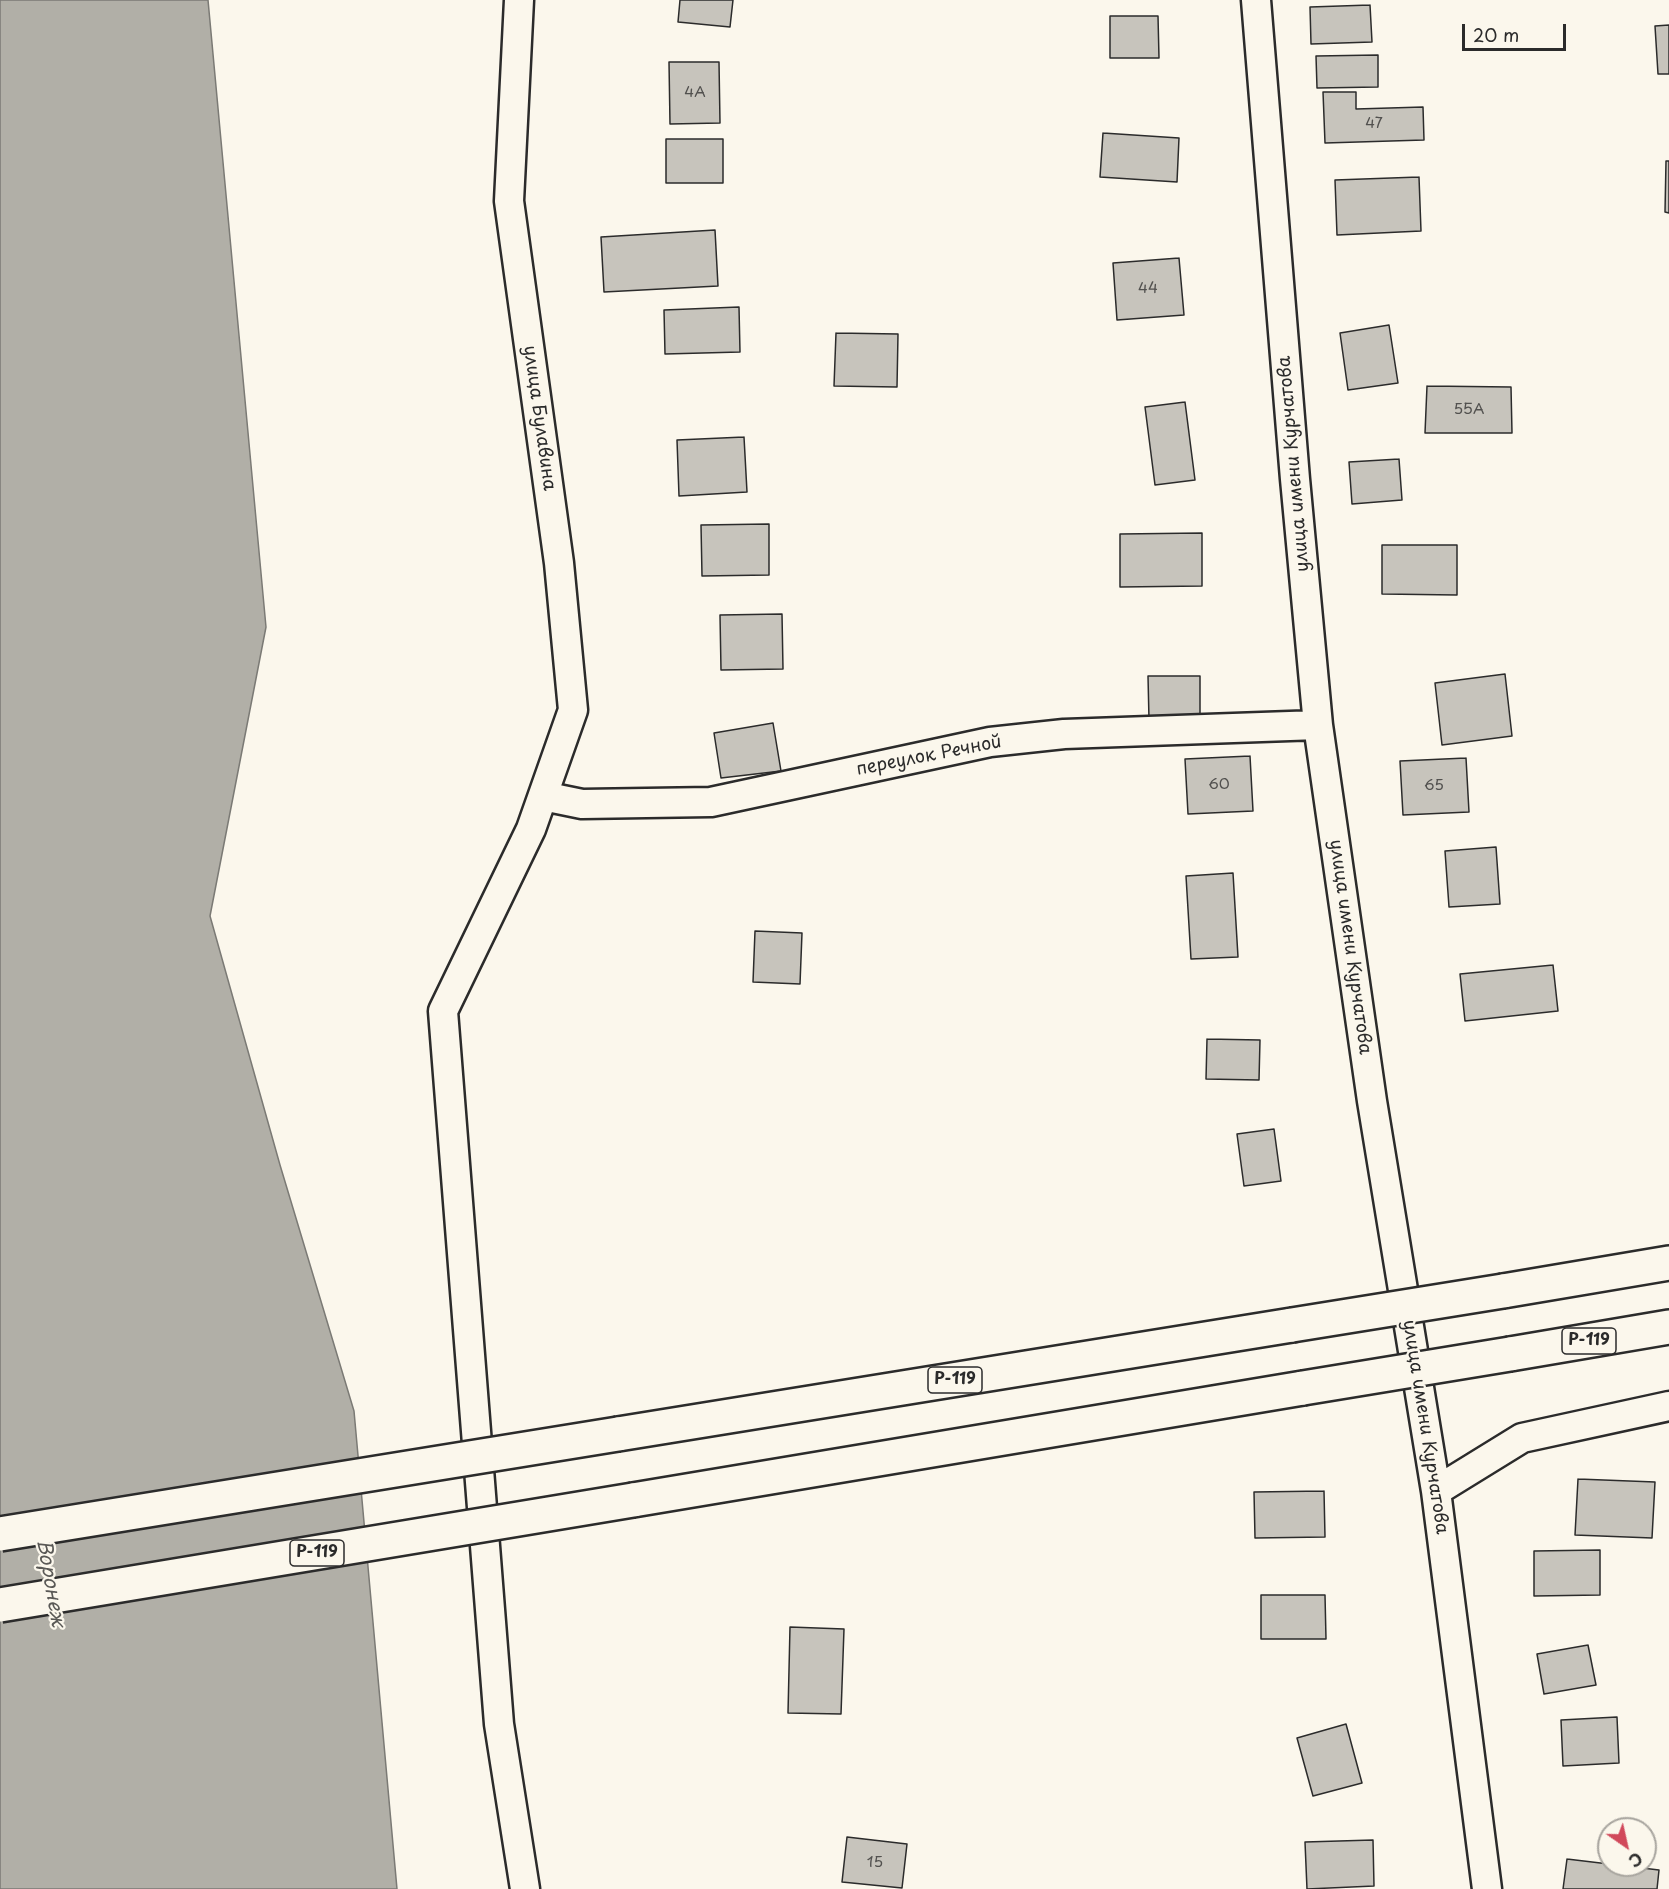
<!DOCTYPE html>
<meta charset="utf-8">
<style>
body{margin:0}
#map{position:relative;width:1669px;height:1889px;overflow:hidden;background:#fbf7ec;font-family:"Playpen Sans",sans-serif}
canvas{display:block}
.north{position:absolute;left:1597px;top:1817px;width:60px;height:60px;box-sizing:border-box;background:#fbf7ec;border:2px solid #a8a59f;border-radius:50%;rotate:146deg;font-size:16px;font-weight:700;line-height:24px;text-align:center;color:#2b2b2b}
.north::after{content:'';display:block;margin:auto;width:21px;height:27px;background:#d1495b;clip-path:polygon(50% 0,100% 100%,50% 72%,0 100%)}
.scale{position:absolute;left:1462px;top:24px;width:104px;height:27px;box-sizing:border-box;border:3px solid #2b2b2b;border-top:0;padding-left:8px;font-size:18px;line-height:21px;white-space:nowrap;color:#2b2b2b;-webkit-text-stroke:4px #fbf7ec;paint-order:stroke}
</style>
<div id="map">
<canvas width="1669" height="1889"></canvas>
<div class="north">С</div>
<div class="scale">20 m</div>
</div>
<script>
const context = document.querySelector('canvas').getContext('2d');
context.lineJoin = 'round';
function fillPath(path, color) { context.fillStyle = color; context.fill(path, 'evenodd'); }
const shape = rows => new Path2D(rows.map(r => 'M' + r).join(''));
function trace(path, color, width, dash) { context.strokeStyle = color; context.lineWidth = width; context.lineCap = dash ? 'butt' : 'round'; context.setLineDash(dash || []); context.stroke(path); }
function write(font, color, halo, rows, align = 'center') {
  context.font = font + ' "Playpen Sans",sans-serif'; context.lineWidth = 4.5; context.setLineDash([]); context.textBaseline = 'middle'; context.strokeStyle = halo; context.fillStyle = color; for (const [text, x, y, turn = 0] of rows) {
    context.save(); context.translate(x, y); context.rotate((+turn || 0) * Math.PI / 180); context.textAlign = isNaN(turn) ? turn : align; if (halo) context.strokeText(text, 0, 0); context.fillText(text, 0, 0); context.restore();
  }
}
const water = shape([
 [0,0,208,0,266,627,210,916,280,1165,354,1411,397,1889,0,1889,0,0]
]);
fillPath(water, '#b1afa7');
trace(water, '#7b7a75', 1.5);
const building = shape([
 [680,0,733,0,730,27,678,22,680,0],
 [1370,5,1372,42,1311,44,1310,7,1370,5],
 [1110,16,1158,16,1159,58,1110,58,1110,16],
 [1669,25,1669,74,1658,74,1655,26,1669,25],
 [1378,55,1378,87,1317,88,1316,56,1378,55],
 [669,62,719,62,720,123,670,124,669,62],
 [1323,92,1356,92,1356,109,1423,107,1424,140,1325,143,1323,92],
 [1103,133,1179,138,1177,182,1100,177,1103,133],
 [666,139,723,139,723,183,666,183,666,139],
 [1666,161,1669,161,1669,213,1665,212,1666,161],
 [1419,177,1421,231,1337,235,1335,180,1419,177],
 [715,230,718,286,604,292,601,237,715,230],
 [1179,258,1184,315,1117,320,1113,263,1179,258],
 [739,307,740,352,665,354,664,310,739,307],
 [1389,325,1398,383,1348,390,1340,333,1389,325],
 [836,333,898,334,897,387,834,386,836,333],
 [1427,386,1511,387,1512,433,1425,433,1427,386],
 [1185,402,1195,480,1155,485,1145,407,1185,402],
 [744,437,747,492,679,496,677,440,744,437],
 [1399,459,1402,500,1352,504,1349,462,1399,459],
 [769,524,769,575,702,576,701,525,769,524],
 [1202,533,1202,586,1120,587,1120,534,1202,533],
 [1382,545,1457,545,1457,595,1382,594,1382,545],
 [782,614,783,669,721,670,720,615,782,614],
 [1505,674,1512,736,1442,745,1435,683,1505,674],
 [1148,676,1200,676,1200,719,1149,720,1148,676],
 [773,723,781,771,721,778,714,733,773,723],
 [1250,756,1253,811,1188,814,1185,759,1250,756],
 [1466,758,1469,812,1403,815,1400,761,1466,758],
 [1496,847,1500,904,1449,907,1445,851,1496,847],
 [1233,873,1238,957,1191,959,1186,876,1233,873],
 [755,931,802,933,800,984,753,982,755,931],
 [1553,965,1558,1011,1465,1021,1460,974,1553,965],
 [1207,1039,1260,1040,1259,1080,1206,1079,1207,1039],
 [1274,1129,1281,1181,1244,1186,1237,1134,1274,1129],
 [1578,1479,1655,1482,1652,1538,1575,1535,1578,1479],
 [1324,1491,1325,1537,1255,1538,1254,1492,1324,1491],
 [1600,1550,1600,1595,1534,1596,1534,1551,1600,1550],
 [1261,1595,1325,1595,1326,1639,1261,1639,1261,1595],
 [790,1627,844,1629,841,1714,788,1713,790,1627],
 [1588,1645,1596,1685,1544,1694,1537,1654,1588,1645],
 [1617,1717,1619,1763,1563,1766,1561,1720,1617,1717],
 [1346,1724,1362,1783,1313,1796,1297,1738,1346,1724],
 [847,1837,907,1844,902,1888,842,1882,847,1837],
 [1373,1840,1374,1886,1307,1889,1305,1842,1373,1840],
 [1567,1859,1659,1870,1657,1889,1563,1889,1567,1859]
]);
fillPath(building, '#c7c4bc');
trace(building, '#2b2b2b', 1.5);
const minor = shape([
 [519,0,509,201,559,563,573,710,531,829,443,1011,499,1724,525,1889],
 [1256,0,1295,479,1318,725,1372,1101,1436,1491,1487,1889],
 [543,796,582,804,711,802,990,742,1064,734,1318,725],
 [1436,1491,1522,1438,1669,1406]
]);
const trunk = shape([
 [1503,1291,1669,1263],
 [1510,1354,1669,1327],
 [618,1434,1292,1325],
 [633,1500,1303,1388]
]);
trace(minor, '#2b2b2b', 33);
trace(trunk, '#2b2b2b', 38);
trace(minor, '#fbf7ec', 28);
trace(trunk, '#fbf7ec', 33);
const trunkBridge = shape([
 [1292,1325,1503,1291],
 [1303,1388,1510,1354],
 [0,1534,618,1434],
 [0,1605,633,1500]
]);
trace(trunkBridge, '#2b2b2b', 38, []);
trace(trunkBridge, '#fbf7ec', 33);
write('15px', '#52514f', null, [
 ["4А",695,93],
 ["47",1374,124],
 ["44",1148,289],
 ["55А",1469,410],
 ["60",1219,785],
 ["65",1434,786],
 ["15",875,1863]
]);
for (const [x, y, w] of [
 [1589,1341,54],
 [955,1380,54],
 [317,1553,54]
]) { const box = new Path2D(); box.roundRect(x - w / 2, y - 13, w, 26, 4.5); context.fillStyle = '#fbf7ec'; context.fill(box); trace(box, '#2b2b2b', 1.5); }
write('bold 16px', '#2b2b2b', null, [
 ["Р-119",1589,1341],
 ["Р-119",955,1380],
 ["Р-119",317,1553]
]);
write('18px', '#2b2b2b', '#fbf7ec', [
 ["улица Булавина",539,418,82],
 ["улица имени Курчатова",1294,464,-95],
 ["переулок Речной",929,756,-11],
 ["улица имени Курчатова",1350,947,82],
 ["улица имени Курчатова",1425,1427,81]
]);
write('italic 20px', '#5a5956', '#fbf7ec', [
 ["Воронеж",50,1583,80]
]);
</script>
